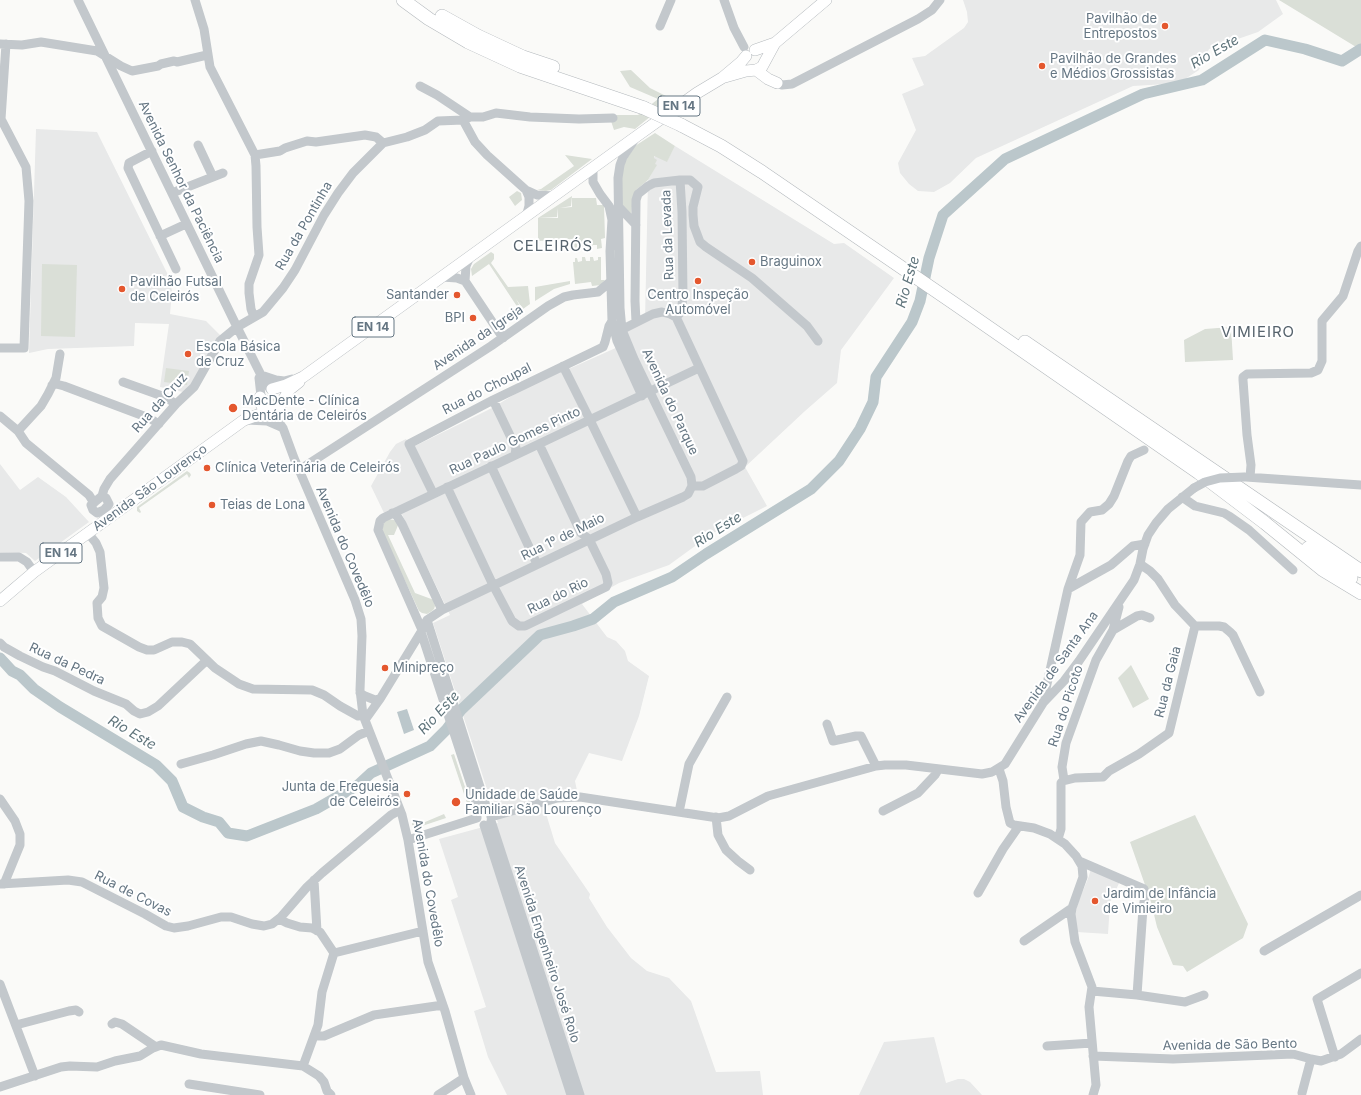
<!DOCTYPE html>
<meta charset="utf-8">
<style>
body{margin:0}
canvas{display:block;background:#fafaf8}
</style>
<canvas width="1361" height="1095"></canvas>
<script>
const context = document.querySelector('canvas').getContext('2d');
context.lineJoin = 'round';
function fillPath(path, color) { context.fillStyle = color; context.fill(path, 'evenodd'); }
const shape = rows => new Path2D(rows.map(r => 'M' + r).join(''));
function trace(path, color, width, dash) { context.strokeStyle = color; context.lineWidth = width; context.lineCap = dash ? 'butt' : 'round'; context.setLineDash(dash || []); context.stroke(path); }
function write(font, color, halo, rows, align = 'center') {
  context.font = font + ' Inter,sans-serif'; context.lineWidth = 4; context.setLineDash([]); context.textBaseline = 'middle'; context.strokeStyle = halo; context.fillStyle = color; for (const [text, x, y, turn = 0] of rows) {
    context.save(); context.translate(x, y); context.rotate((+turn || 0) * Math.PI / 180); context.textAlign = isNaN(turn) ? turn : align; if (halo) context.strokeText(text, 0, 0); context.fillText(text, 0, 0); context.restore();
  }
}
fillPath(shape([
 [963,0,1276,0,1283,14,1258,32,1209,49,1199,70,1185,79,1166,84,1133,86,976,158,950,183,934,192,918,191,909,184,900,173,898,163,916,130,902,94,924,85,912,58,925,56,964,28,968,22,967,12],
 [36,129,97,132,169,277,172,291,170,314,206,321,221,336,193,383,183,392,160,387,169,324,135,323,134,346,48,349,29,353],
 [675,146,834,244,844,243,894,278,841,350,837,383,805,411,745,467,767,506,713,533,669,565,619,583,582,604,607,637,616,641,625,651,628,661,649,676,639,716,622,761,589,753,575,781,579,800,562,801,544,807,555,843,590,894,589,898,607,927,631,958,647,971,669,978,691,1001,716,1072,760,1071,763,1095,507,1095,488,1057,474,1011,486,1007,451,900,458,897,439,839,498,823,433,623,450,615,398,506,384,513,371,486,390,452,396,444,406,439,411,448,492,408,520,391,559,372,571,368,629,342,626,331,645,321,648,180,656,166,655,165,653,158,655,156,667,161],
 [0,464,20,490,38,477,66,497,89,522,35,561,26,553,0,552],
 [1091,868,1120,881,1110,903,1108,934,1077,932,1075,913,1078,903,1089,876],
 [934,1037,946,1083,958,1079,964,1079,970,1082,982,1095,859,1095,884,1042]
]), '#e8e9e9');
fillPath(shape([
 [1279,0,1361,0,1361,50],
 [631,70,650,88,672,99,635,129,624,127,614,130,609,115,638,115,658,99,630,87,620,71],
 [655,133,675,146,667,162,654,156,654,158,657,160,655,164,657,165,648,180,636,190,633,197,631,215,621,206,620,180,625,162,635,146],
 [565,155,592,159,551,190,546,191,537,190,541,189,574,166],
 [517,191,521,193,522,200,515,206,509,197],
 [572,196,571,206,560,208,572,207,572,198,596,198,597,205,604,205,605,238,601,239,602,248,597,249,597,245,593,245,592,249,589,249,588,239,584,239,585,249,581,249,581,245,577,245,577,249,573,250,572,239,538,241,538,218,558,218,558,208,557,217,538,218],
 [491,252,494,254,494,259,491,263,508,287,528,286,530,304,523,309,516,299,522,310,520,311,489,264,472,276,471,269,474,264],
 [582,257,585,257,586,261,590,261,590,257,593,257,594,261,598,260,598,257,601,257,601,280,605,280,601,285,592,286,591,282,575,284,573,262,575,262,575,258,577,258,578,262,582,261],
 [42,264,77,265,75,337,41,336],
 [570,281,570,284,554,289,535,301,535,287],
 [1231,327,1233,360,1185,362,1184,340,1205,329],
 [166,368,189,371,187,385,164,382],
 '265 400a6 6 0 1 1 12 0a6 6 0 1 1-12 0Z',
 [187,471,190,473,191,475,189,478,187,474,139,508,141,512,140,513,137,511,137,507],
 [389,519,394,520,399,523,394,535,388,535,415,593,434,600,435,606,434,609,432,611,427,614,422,613,419,611,382,531,384,521],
 [1131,665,1149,699,1133,708,1118,678],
 [454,754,470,802,467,803,451,755],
 [444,814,446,818,419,827,416,827,412,825,412,822,416,822,418,825],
 [1195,815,1248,924,1243,938,1187,972,1183,966,1173,965,1157,927,1151,902,1130,842]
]), '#dadfd7');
fillPath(shape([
 [407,709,414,730,404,734,397,712]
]), '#bbc7cb');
trace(shape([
 [0,658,12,671,20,675,34,689,60,707,156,765,172,781,183,807,203,817,219,822,228,833,247,836,316,809,358,785,371,773,430,746,446,730,461,710,540,635,573,626,593,619,614,602,672,577,706,554,811,489,839,461,860,429,873,402,876,377,912,322,920,301,929,258,943,215,1005,159,1143,94,1202,80,1265,40,1305,49,1342,61,1361,49]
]), '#bbc7cb', 11);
const major = shape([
 [755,50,775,43,826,0],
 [756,70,768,79,777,83],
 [725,77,746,71,756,70,762,67,775,43],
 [272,389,286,385,303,377,637,136,697,93,722,78,741,62,746,56],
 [260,397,260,402,263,408,269,411,275,410,280,406,289,390,299,382],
 [0,601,34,572,244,420,269,411]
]);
const highway = shape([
 [403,0,429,19,468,42,520,66,644,108],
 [442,16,478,36,523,57,553,67],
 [681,125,721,146,762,172,955,304,1199,473,1265,523,1323,570,1361,593],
 [1025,342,1361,571],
 [1308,548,1351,578]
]);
trace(major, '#b5babe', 12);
trace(highway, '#b4b9bd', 14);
trace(shape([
 [78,0,237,327,261,375,270,389],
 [195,0,204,29,210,67,255,155,256,166,257,227,259,255,249,284,249,293,251,309,254,317],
 [724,0,734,28,744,47],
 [660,26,671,0],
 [0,44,22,45,41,42,97,51,121,66,132,71,158,66,161,64,174,61,177,62,207,55],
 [777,83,782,85,792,84,918,19,932,10,940,0],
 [420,86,437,95,470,117],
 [463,120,475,142,487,155,526,190,537,195,554,196],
 [635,139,623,157,620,165,618,178,620,308,622,330,634,359,691,477,692,486],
 [198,145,213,177],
 [152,151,129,163,128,168,176,269],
 [255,155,280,151,285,148,307,141,316,142,365,135,376,137,383,143],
 [593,168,593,182,600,194,609,206,612,220,610,251,612,321,617,341,642,396],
 [680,180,690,180,698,187,693,207,693,215,694,226,700,242,706,247,752,278,807,326,818,341],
 [172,193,223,173],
 [618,206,636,225],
 [526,217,529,206,529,197,526,190],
 [160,236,186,224],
 [470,257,466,266,465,281,503,338],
 [442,277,457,278,465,281],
 [636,322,635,301,636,200,638,194,648,186,654,183,680,180,682,212,683,297,681,312,676,317],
 [615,333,653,314,662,312,670,314,676,317,743,461,741,466,736,469,703,486,692,486],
 [0,348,24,348,29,201,26,167,1,119,6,44],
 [563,366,590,420,637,517],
 [261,375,276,380,284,381,292,379],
 [261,375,259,378,261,396],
 [123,382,165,397,176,404],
 [52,385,56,384,64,386,149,418,159,424],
 [493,400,516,448,515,455],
 [271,411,283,428,294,458,355,600,361,619,362,636,360,690,363,715,402,815,408,840,428,962,445,1011,464,1078,471,1095],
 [0,416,18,431,26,443,89,495,94,503],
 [247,420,267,421,283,428],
 [18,431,41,406,48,394,56,378,60,354],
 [491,466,537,564],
 [299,470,491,346,548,306,564,297,573,295,598,292,610,282],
 [1246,477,1361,485],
 [1250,477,1251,465,1247,435,1243,380,1243,377,1247,374,1311,373,1318,370,1322,361,1322,321,1343,296,1358,251,1361,246],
 [447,487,493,585,512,621,519,626,525,626,606,587,608,583,606,574,589,539,581,533,539,444],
 [433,493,409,444,493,400,603,347,605,342,609,326,612,321],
 [102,496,104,489,110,479,176,404,194,387,220,341,237,327,263,312,283,288,295,270,324,215,338,193,353,173,383,143,407,137,425,130,438,121,463,120,470,117,483,117,496,113,530,117,579,119,613,118],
 [102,496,106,498,109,504,104,510,97,513,93,510,91,505,102,496],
 [1182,497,1195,506,1224,513,1229,516,1249,530,1293,570],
 [392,513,397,516,402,524,442,610],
 [88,533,96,543,100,552,104,588,102,597,97,603,98,618,102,626,139,647,147,650,154,650,172,642,182,642,190,644,215,668,239,684,253,689,312,690,324,695,340,706,358,716,363,715],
 [0,557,19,557,27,562,34,572],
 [1140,564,1150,571,1158,579,1175,605,1195,626,1219,626,1224,627,1230,632,1233,635,1260,692],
 [1068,589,1111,565,1133,546,1145,544],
 [427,620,488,812],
 [422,630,378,530,380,521,383,518,699,368],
 [1113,630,1137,616,1142,615,1150,618],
 [421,632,474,794,476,802,477,818],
 [0,643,4,647,20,656,43,667,55,671,94,691,126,704,134,711,140,714,148,712,158,706,207,660],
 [360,693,365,696,375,700,380,699],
 [1043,702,1068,589,1080,555,1081,522,1090,512,1102,510,1109,504,1114,496,1128,461,1131,456,1144,450],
 [365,720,380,699,421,632,427,620,442,610,637,517,683,497,688,494,692,486],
 [827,724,833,741,856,736,861,736,876,766],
 [181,764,213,755,246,744,261,741,279,745,300,751,314,753,329,753,340,749,359,735,369,731],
 [999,769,1003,781,1006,807,1010,823,1014,825,1034,828,1050,834,1065,844,1076,856,1082,866,1083,877,1072,908,1071,914,1075,942,1092,987,1089,1007,1096,1085,1093,1095],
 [1064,780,1062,767,1066,743,1096,660,1113,630,1119,607],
 [0,799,15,821,20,834,20,845,4,884],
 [883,811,918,793,935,775,938,770],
 [679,812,689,764,727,697],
 [491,817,557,798,580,797,718,818,729,816,768,796,876,766,885,765,906,765,982,774,992,772,1005,764,1043,703,1064,681,1079,661,1134,580,1140,564,1143,549,1148,535,1156,523,1168,509,1194,488],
 [716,817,718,835,726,850,738,861,750,870],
 [491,821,580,1095],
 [484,825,571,1095],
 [1058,839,1061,829,1061,783,1063,781,1075,778,1103,777,1109,771,1139,754,1169,733,1195,626],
 [408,840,477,818],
 [1079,861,1144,889,1145,896,1143,908,1137,995],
 [314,880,317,931],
 [0,884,68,880,82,882,145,914,166,926,174,928,188,926,221,917,231,917,252,924,264,926,272,924,281,917,307,887,322,873,391,815,400,810],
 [978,893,1003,849,1019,826],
 [279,919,287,923,300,927,312,928,320,932,334,953],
 [1024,941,1072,908],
 [1264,951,1361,895],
 [334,953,423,931],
 [0,984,35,1076],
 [1092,991,1137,995,1185,1002,1204,995],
 [112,1024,115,1022,122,1024,156,1047],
 [16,1025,69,1011,76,1010,79,1012],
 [314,1036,324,1036,374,1015,443,1005],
 [1047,1046,1092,1043],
 [1093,1056,1173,1059,1293,1054,1311,1059,1321,1061,1341,1054,1361,1039],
 [1335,1057,1317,999,1361,973],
 [303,1066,318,1025,322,992,334,953],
 [189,1084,260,1095],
 [0,1087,61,1067,70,1066,97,1067,115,1061,140,1056,153,1048,161,1045,201,1054,303,1066,319,1076,324,1082,327,1091,331,1095],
 [1302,1093,1311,1059],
 [438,1095,464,1078]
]), '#c3c8cc', 9);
trace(major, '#fff', 11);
trace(highway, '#fff', 13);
const highwayBridge = shape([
 [644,108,681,125]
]);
trace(highwayBridge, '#b4b9bd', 14, []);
trace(shape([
 [1194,488,1205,482,1220,478,1244,477]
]), '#c3c8cc', 9);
trace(highwayBridge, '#fff', 13);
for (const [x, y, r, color] of [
 [1165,26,4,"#e4572e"],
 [1042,66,4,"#e4572e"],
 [752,262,4,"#e4572e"],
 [698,281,4,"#e4572e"],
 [122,289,4,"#e4572e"],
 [457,295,4,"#e4572e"],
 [473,318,4,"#e4572e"],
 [188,354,4,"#e4572e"],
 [233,408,5,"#e4572e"],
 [207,468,4,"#e4572e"],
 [212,505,4,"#e4572e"],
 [385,668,4,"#e4572e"],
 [407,794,4,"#e4572e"],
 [456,802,5,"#e4572e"],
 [1095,901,4,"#e4572e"]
]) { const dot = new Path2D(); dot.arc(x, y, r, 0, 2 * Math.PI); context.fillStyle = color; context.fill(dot); trace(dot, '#fff', 1.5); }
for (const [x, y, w] of [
 [679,106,42],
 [373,327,42],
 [61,553,42]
]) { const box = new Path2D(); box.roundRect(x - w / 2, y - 10, w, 20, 3); context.fillStyle = '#fff'; context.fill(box); trace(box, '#657683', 1); }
write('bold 12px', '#657683', null, [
 ["EN 14",679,106],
 ["EN 14",373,327],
 ["EN 14",61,553]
]);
write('13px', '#657683', '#fff', [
 ["Pavilhão de",1157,19,"right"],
 ["Entrepostos",1157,34,"right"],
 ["Pavilhão de Grandes",1050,59],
 ["e Médios Grossistas",1050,74],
 ["Braguinox",760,262],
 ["Pavilhão Futsal",130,282],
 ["de Celeirós",130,297],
 ["Santander",449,295,"right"],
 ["Centro Inspeção",698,295,"center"],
 ["Automóvel",698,310,"center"],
 ["BPI",465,318,"right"],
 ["Escola Básica",196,347],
 ["de Cruz",196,362],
 ["MacDente - Clínica",242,401],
 ["Dentária de Celeirós",242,416],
 ["Clínica Veterinária de Celeirós",215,468],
 ["Teias de Lona",220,505],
 ["Minipreço",393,668],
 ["Junta de Freguesia",399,787,"right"],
 ["de Celeirós",399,802,"right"],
 ["Unidade de Saúde",465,795],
 ["Familiar São Lourenço",465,810],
 ["Jardim de Infância",1103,894],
 ["de Vimieiro",1103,909]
], 'left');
write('13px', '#657683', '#fff', [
 ["Avenida Senhor da Paciência",181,182,64],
 ["Rua da Pontinha",304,226,-60],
 ["Rua da Levada",668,235,-92],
 ["Avenida da Igreja",478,338,-34],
 ["Rua do Choupal",487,389,-27],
 ["Avenida do Parque",670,402,65],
 ["Rua da Cruz",160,403,-48],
 ["Rua Paulo Gomes Pinto",515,441,-25],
 ["Avenida São Lourenço",150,488,-36],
 ["Rua 1º de Maio",563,537,-26],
 ["Avenida do Covedêlo",345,547,67],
 ["Rua do Rio",558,596,-26],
 ["Rua da Pedra",67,664,25],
 ["Avenida de Santa Ana",1056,667,-54],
 ["Rua da Gaia",1168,682,-76],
 ["Rua do Picoto",1066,706,-72],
 ["Avenida do Covedêlo",428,883,80],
 ["Rua de Covas",133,894,27],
 ["Avenida Engenheiro José Rolo",547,954,72],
 ["Avenida de São Bento",1230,1045,-1]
]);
write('italic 14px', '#60757c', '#fff', [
 ["Rio Este",1215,52,-30],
 ["Rio Este",908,282,-74],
 ["Rio Este",718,530,-32],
 ["Rio Este",439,713,-47],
 ["Rio Este",132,733,31]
]);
context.letterSpacing = '1px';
write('15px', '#57646e', '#fff', [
 ["CELEIRÓS",553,246],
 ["VIMIEIRO",1258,332]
]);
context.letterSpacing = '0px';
</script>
